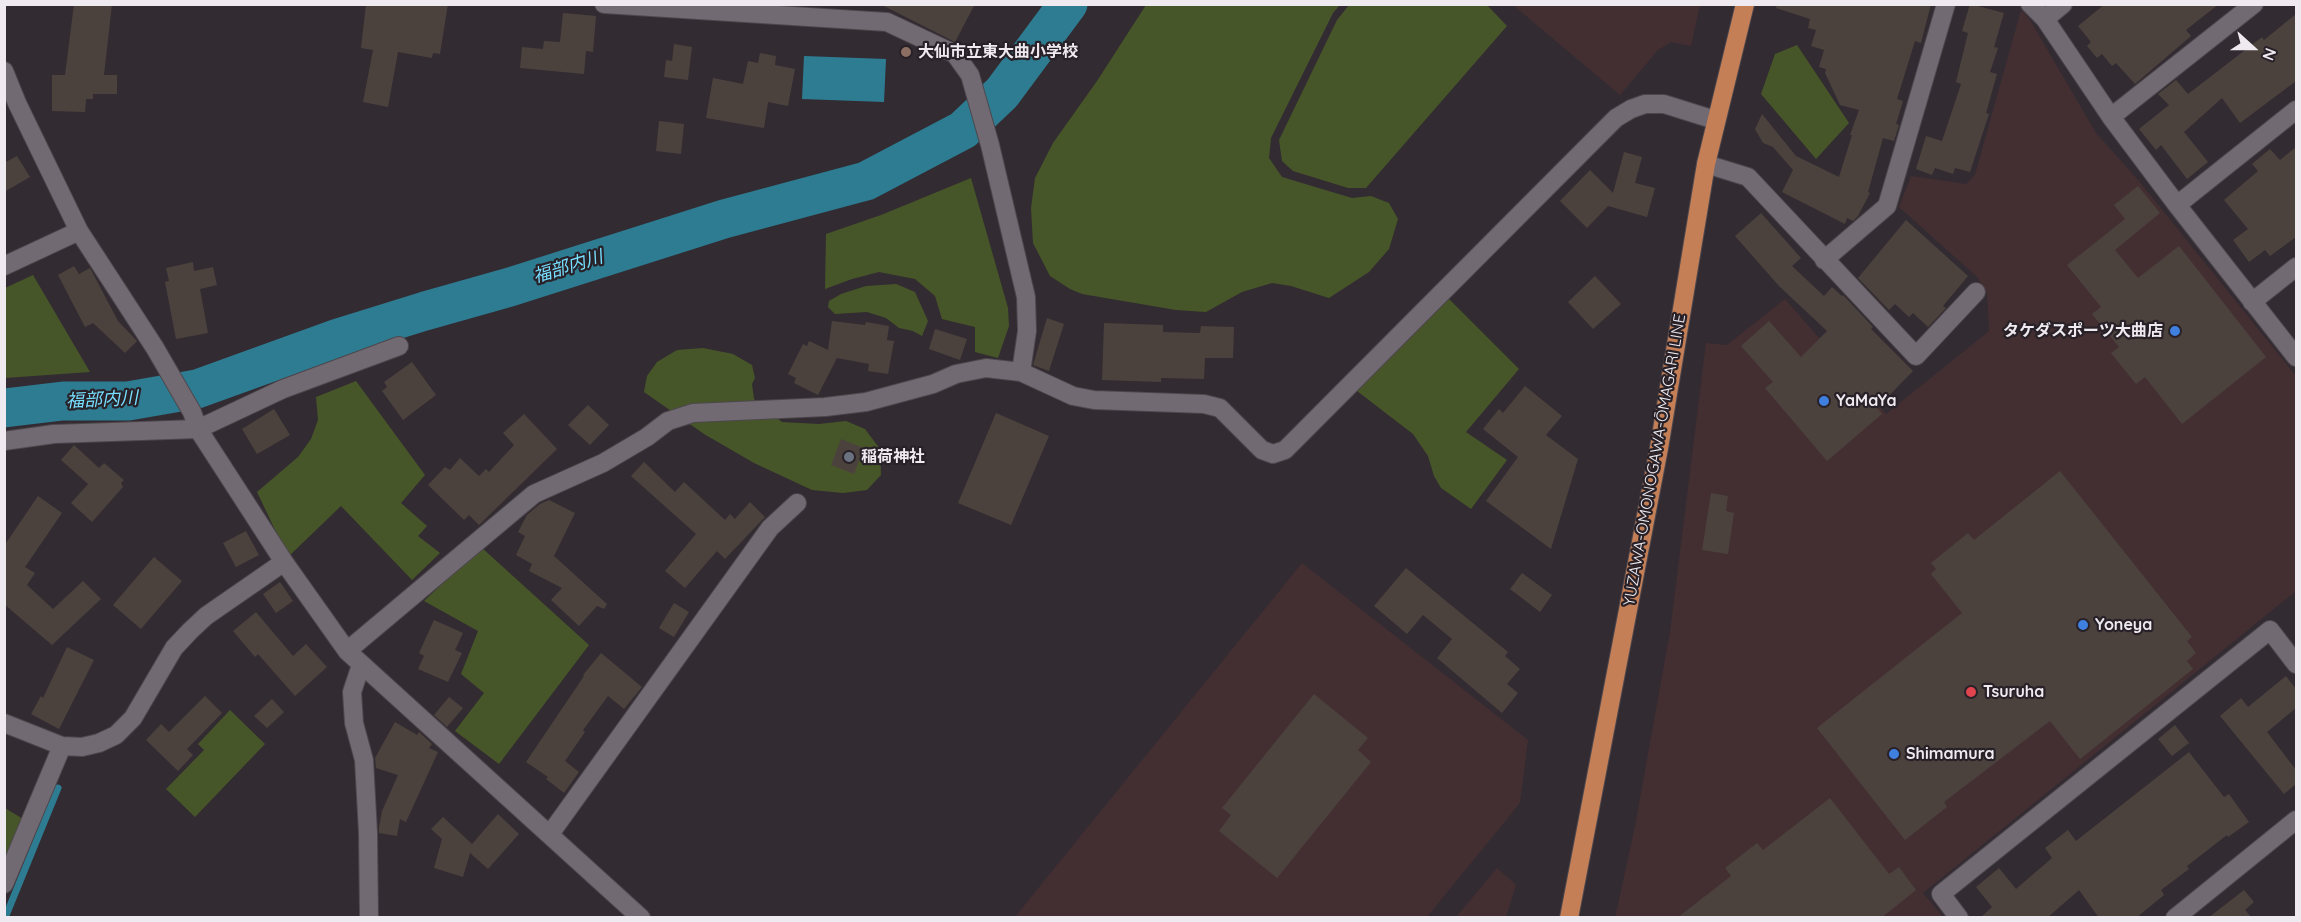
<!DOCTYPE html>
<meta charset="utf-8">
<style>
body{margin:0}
#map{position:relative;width:2301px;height:922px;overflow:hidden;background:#322b32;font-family:Quicksand,sans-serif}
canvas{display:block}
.frame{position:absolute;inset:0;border:6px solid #eeeaef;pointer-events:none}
.north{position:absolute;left:2223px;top:18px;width:60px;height:60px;-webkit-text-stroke:4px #282128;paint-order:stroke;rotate:111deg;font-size:16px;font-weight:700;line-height:24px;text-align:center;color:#eeeaef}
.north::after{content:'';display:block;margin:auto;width:21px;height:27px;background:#eeeaef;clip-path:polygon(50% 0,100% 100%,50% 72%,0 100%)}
</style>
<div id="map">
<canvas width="2301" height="922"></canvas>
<div class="frame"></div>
<div class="north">N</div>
</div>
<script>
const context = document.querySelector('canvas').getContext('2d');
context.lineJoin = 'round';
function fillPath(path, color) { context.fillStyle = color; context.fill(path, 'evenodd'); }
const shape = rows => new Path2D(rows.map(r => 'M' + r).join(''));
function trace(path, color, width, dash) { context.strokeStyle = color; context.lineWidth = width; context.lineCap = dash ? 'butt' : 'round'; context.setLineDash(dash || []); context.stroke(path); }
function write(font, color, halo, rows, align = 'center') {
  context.font = font + ' Quicksand,"Noto Sans JP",sans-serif'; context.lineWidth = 4.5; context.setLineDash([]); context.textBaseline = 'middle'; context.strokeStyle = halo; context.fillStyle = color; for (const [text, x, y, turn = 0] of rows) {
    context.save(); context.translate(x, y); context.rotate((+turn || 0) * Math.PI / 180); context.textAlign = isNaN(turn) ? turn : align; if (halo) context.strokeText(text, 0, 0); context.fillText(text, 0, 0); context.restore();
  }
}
fillPath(shape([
 [1513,5,1700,5,1691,46,1671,42,1658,50,1620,95],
 [2021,10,2030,20,2096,133,2139,181,2296,376,2296,591,1923,893,1943,917,1615,918,1635,826,1670,632,1706,343,1727,345,1785,299,1886,414,1989,331,1987,292,1977,277,1899,207,1911,176,1966,184,1975,175],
 [1302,563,1528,740,1520,803,1427,917,1014,918],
 [1497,868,1516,885,1506,917,1456,917]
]), '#432f32');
fillPath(shape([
 [1146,5,1340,5,1333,13,1271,138,1269,158,1282,177,1352,198,1371,196,1389,203,1398,219,1389,249,1369,272,1329,298,1291,286,1272,283,1242,292,1206,312,1176,310,1082,294,1070,289,1050,276,1033,243,1031,208,1035,178,1053,143,1097,81],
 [1349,5,1487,5,1507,26,1366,188,1348,188,1293,171,1282,161,1279,140,1337,20],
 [1797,45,1849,123,1816,159,1761,94,1775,54],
 [971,178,1008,308,1009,326,998,358,975,352,975,327,942,319,935,296,915,279,879,272,852,279,825,289,826,234,881,215],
 [33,275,90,372,5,378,5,288],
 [896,284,915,292,928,321,922,336,913,331,899,328,886,318,867,312,835,314,828,307,829,301,841,294,866,286],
 [1449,299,1519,369,1466,432,1507,460,1471,509,1441,488,1434,476,1428,456,1413,434,1357,391],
 [703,348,733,354,752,365,755,378,752,384,754,399,782,422,819,424,846,421,865,429,880,449,881,475,867,490,843,493,812,490,754,463,704,434,644,392,647,376,657,362,677,350],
 [356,381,425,475,401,503,427,526,418,536,440,553,412,580,341,506,288,557,257,492,298,457,311,439,318,420,316,397],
 [481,547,589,645,499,764,455,731,484,693,461,674,478,631,424,601],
 [230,710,265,744,195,817,166,789,204,750,198,744],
 [5,808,23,819,5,862]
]), '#475628');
fillPath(shape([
 [804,56,886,59,884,102,802,99]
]), '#2e7c92');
trace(shape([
 [5,918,58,788]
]), '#2e7c92', 7);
trace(shape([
 [4,408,63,401,128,401,197,389,338,338,425,311,510,287,724,219,866,181,963,130,1002,93,1068,4]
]), '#2e7c92', 39);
fillPath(shape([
 [74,4,112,4,104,75,117,75,117,94,93,94,93,99,86,99,85,112,52,111,52,75,65,75],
 [366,4,448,4,440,54,433,53,432,58,398,52,388,107,363,102,373,50,361,48],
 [880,4,975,4,955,42],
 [1777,4,1931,4,1921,43,1915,41,1897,99,1903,101,1896,124,1899,125,1894,141,1883,138,1868,192,1870,193,1858,216,1853,221,1847,218,1845,224,1782,192,1793,170,1773,147,1763,143,1755,129,1762,114,1796,156,1794,155,1839,177,1852,135,1850,135,1859,110,1840,105,1825,73,1826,69,1819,67,1824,50,1811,46,1816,30,1808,28,1810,19,1776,8],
 [1970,4,2004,13,1994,47,1998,48,1990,72,1997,74,1986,113,1989,114,1970,172,1955,168,1953,174,1935,168,1932,175,1916,169,1926,136,1942,141,1961,84,1956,82,1968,33,1962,31],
 [2105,4,2219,4,2186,30,2191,36,2135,84,2116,63,2112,66,2102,54,2097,58,2087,46,2091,42,2078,26],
 [563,13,596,16,593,52,586,51,584,74,520,68,522,47,543,49,544,41,560,42],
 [2296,14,2296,81,2240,123,2222,98,2184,132,2208,162,2187,179,2161,145,2156,150,2139,129,2169,105,2158,94,2176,80,2188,94,2262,37,2264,40],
 [674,44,692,47,688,80,664,77,666,60,672,61],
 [760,53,776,56,775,65,795,69,788,106,768,102,764,128,706,118,713,78,743,84,748,61,758,63],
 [659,121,684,124,681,154,656,151],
 [2296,147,2296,237,2270,256,2265,250,2249,262,2233,240,2248,229,2224,200,2258,171,2252,164,2270,149,2280,160],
 [1624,152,1642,157,1635,183,1655,188,1647,217,1608,206,1587,228,1560,201,1590,170,1613,193],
 [17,156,30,177,4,192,4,163],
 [2138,186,2160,213,2115,250,2138,278,2179,246,2266,357,2182,424,2145,377,2136,384,2111,353,2119,347,2092,314,2101,307,2067,265,2125,219,2114,205],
 [1761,213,1801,258,1792,266,1824,296,1832,287,1842,296,1843,295,1873,327,1871,329,1913,371,1877,408,1882,414,1827,461,1765,388,1773,382,1741,346,1769,321,1801,357,1827,331,1779,286,1735,236],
 [1906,220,1968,276,1943,306,1946,308,1928,327,1913,313,1909,317,1895,304,1889,310,1858,278],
 [193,262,194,271,213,267,217,285,200,289,208,333,176,339,165,282,169,281,166,268],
 [74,266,79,274,90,268,118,321,137,341,125,353,93,323,85,327,58,275],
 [1595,276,1621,304,1593,329,1568,302],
 [1047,318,1064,324,1049,371,1033,365],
 [832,321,865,325,866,322,889,326,887,340,894,341,888,374,868,371,869,364,837,358,818,395,794,383,796,378,788,374,803,344,807,346,809,341,828,350],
 [1104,323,1163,325,1163,332,1200,333,1201,326,1234,327,1233,358,1205,358,1204,379,1161,378,1161,382,1102,380],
 [935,329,967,339,960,360,929,349],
 [412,362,436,395,403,420,382,391,387,387,384,382],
 [1525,386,1562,416,1546,435,1578,459,1551,549,1486,501,1518,457,1483,429,1499,409,1503,413],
 [588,405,609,425,590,445,568,425],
 [274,409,290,435,257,454,242,429],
 [996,413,1049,436,1011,525,958,503],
 [524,414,557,449,479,525,469,515,464,520,428,485,445,467,450,470,460,458,479,476,486,469,489,472,514,445,503,433],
 [841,439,864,448,854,474,831,465],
 [74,445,99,468,104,463,124,480,121,483,123,487,92,522,71,503,88,484,61,460],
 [644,462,675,492,684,482,725,520,730,514,735,519,750,502,765,517,725,559,717,551,685,588,665,571,696,534,631,476],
 [2060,471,2192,637,2187,641,2196,653,2187,661,2193,669,2080,759,2050,721,1944,802,1947,807,1905,840,1817,728,1962,613,1931,574,1936,569,1931,563,1968,533,1974,540],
 [1711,493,1728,496,1726,511,1734,513,1728,554,1702,550],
 [38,496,62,513,25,567,35,573,27,585,53,609,83,581,101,599,52,645,4,604,4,546],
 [549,500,575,513,554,556,607,604,604,609,597,606,579,626,551,600,562,588,529,571,532,564,516,555,525,536,518,532,527,515,540,504],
 [246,531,259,555,236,567,223,543],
 [154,557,182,581,141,629,113,605],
 [1406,568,1508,652,1505,656,1520,669,1507,684,1518,693,1502,713,1437,658,1452,639,1423,615,1407,634,1374,606],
 [1522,573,1552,595,1540,612,1510,589],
 [280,582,293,601,276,613,263,594],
 [674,603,689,612,674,637,659,628],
 [256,612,293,656,306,644,327,667,295,696,258,654,255,657,233,631],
 [434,620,463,633,455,650,462,653,448,682,418,669,424,656,419,653],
 [67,647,94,660,59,729,31,714,41,696,43,698],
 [601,653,642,687,624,709,608,696,583,730,585,732,565,761,579,772,564,793,546,779,548,777,526,762,584,676,583,675],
 [2286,676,2296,689,2296,708,2267,732,2296,770,2296,784,2284,794,2220,716,2241,698,2248,707],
 [1314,694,1368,738,1358,750,1371,762,1277,878,1219,831,1231,815,1222,808],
 [205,696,222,713,187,749,193,755,178,771,146,740,161,724,169,732],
 [449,697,463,708,447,727,434,715],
 [272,699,284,712,267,728,254,716],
 [395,722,417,735,419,732,432,744,429,748,438,752,406,822,400,819,397,836,379,833,379,827,382,811,398,775,376,768,375,758],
 [2175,725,2189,743,2172,756,2158,739],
 [2189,752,2224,797,2229,794,2249,822,2228,837,2227,835,2187,866,2189,869,2161,890,2164,895,2136,918,2099,918,2079,890,2047,918,1980,918,1992,907,1976,887,1999,868,2016,889,2052,858,2045,848,2068,830,2076,841],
 [1830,798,1889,874,1899,867,1916,890,1881,918,1677,918,1731,876,1725,868,1757,843,1763,850],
 [498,814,519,834,488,869,470,853,463,877,434,868,442,839,431,829,443,817,472,844],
 [2244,890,2254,902,2245,910,2252,918,2208,918]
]), '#4c423d');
const street = shape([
 [604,4,887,22,955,54,970,75,990,145,1026,297,1027,331,1021,372],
 [2030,4,2045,19,2111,117,2177,205,2296,110],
 [2045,19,2063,4],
 [4,71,17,103,79,231,155,348,192,412,198,429,284,562,347,651,641,918],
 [2111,117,2254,4],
 [1706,164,1748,177,1916,356,1976,292],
 [2177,205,2296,357],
 [1824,260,1887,206,1946,4],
 [4,266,79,231],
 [2252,302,2296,267],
 [4,441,54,434,198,429,283,389,399,346],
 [347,651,534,494,603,463,647,437,668,421,693,413,825,407,866,402,933,384,956,374,986,368,1021,372,1073,396,1094,400,1204,404,1220,408,1262,450,1273,454,1285,450,1616,118,1631,109,1645,104,1664,104,1715,120],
 [361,665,352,692,354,723,364,760,368,833,369,918],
 [4,723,62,746,82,747,99,743,116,735,133,718,174,648,190,631,206,616,284,562],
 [550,834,770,528,797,503],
 [4,884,62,746],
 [1959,918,1941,894,2270,630,2296,664],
 [2175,918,2296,820]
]);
const primary = shape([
 [1569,918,1659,448,1706,164,1745,4]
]);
trace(street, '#4d474d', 20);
trace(primary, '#4d474d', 20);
trace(street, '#716a72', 18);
trace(primary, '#c57f56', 18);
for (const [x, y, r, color] of [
 [906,52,6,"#8d6e63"],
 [2175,331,6,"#3f7fe0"],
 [1824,401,6,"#3f7fe0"],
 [849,457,6,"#6b7280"],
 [2083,625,6,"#3f7fe0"],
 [1971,692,6,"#e0444e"],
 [1894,754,6,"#3f7fe0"]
]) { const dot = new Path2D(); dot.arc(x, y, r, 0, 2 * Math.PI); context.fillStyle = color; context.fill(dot); trace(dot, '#282128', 2); }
write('bold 16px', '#eeeaef', '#282128', [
 ["大仙市立東大曲小学校",918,52],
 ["タケダスポーツ大曲店",2163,331,"right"],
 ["YaMaYa",1836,401],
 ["稲荷神社",861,457],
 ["Yoneya",2095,625],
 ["Tsuruha",1983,692],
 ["Shimamura",1906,754]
], 'left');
write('16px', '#eeeaef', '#282128', [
 ["YUZAWA-OMONOGAWA-ŌMAGARI LINE",1655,460,-80]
]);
write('italic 18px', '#77dfff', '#282128', [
 ["福部内川",568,267,-17],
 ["福部内川",102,400,-3]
]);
</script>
